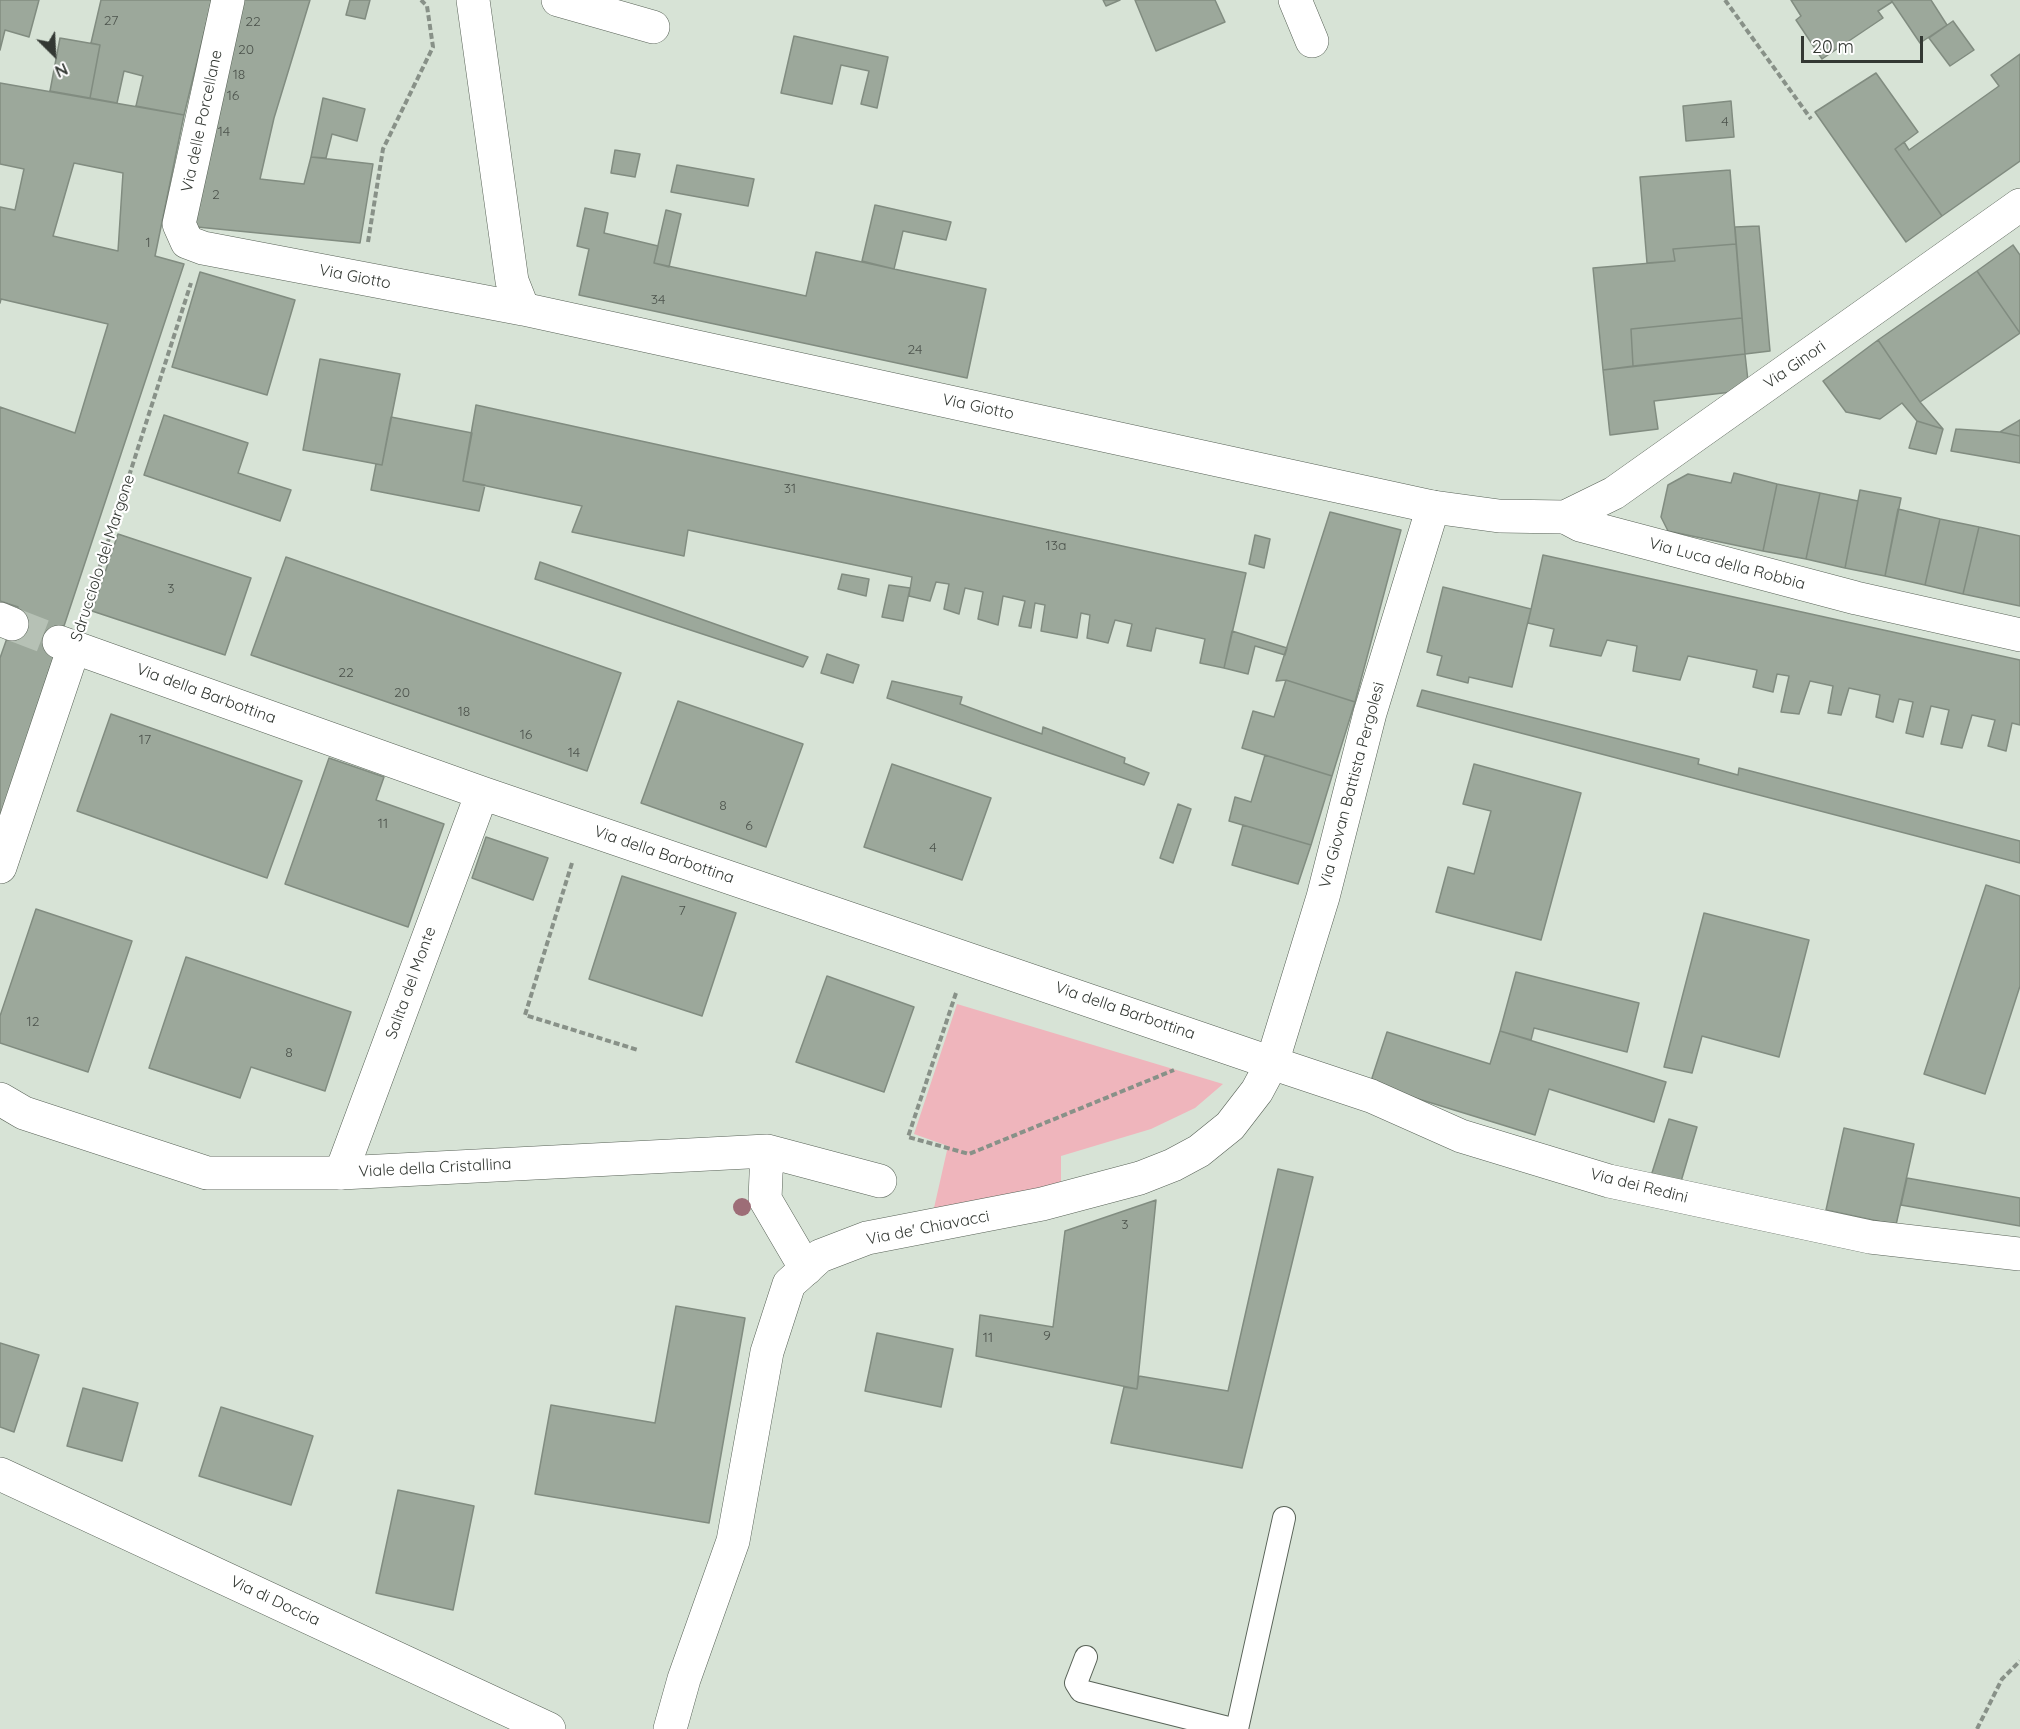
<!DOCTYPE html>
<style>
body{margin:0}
#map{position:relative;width:2020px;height:1729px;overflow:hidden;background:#d7e3d6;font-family:Quicksand,sans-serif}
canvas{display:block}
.north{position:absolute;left:24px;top:24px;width:60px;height:60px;-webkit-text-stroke:4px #fff;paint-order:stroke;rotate:156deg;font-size:16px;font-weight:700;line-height:24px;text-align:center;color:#333833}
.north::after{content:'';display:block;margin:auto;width:21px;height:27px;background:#333833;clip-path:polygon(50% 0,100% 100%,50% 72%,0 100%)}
.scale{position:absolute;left:1801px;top:36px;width:122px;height:27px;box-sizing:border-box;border:3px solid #333833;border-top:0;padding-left:8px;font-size:18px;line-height:21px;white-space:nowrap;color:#333833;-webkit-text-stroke:4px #fff;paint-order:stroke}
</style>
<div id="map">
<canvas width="2020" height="1729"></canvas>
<div class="north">N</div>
<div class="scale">20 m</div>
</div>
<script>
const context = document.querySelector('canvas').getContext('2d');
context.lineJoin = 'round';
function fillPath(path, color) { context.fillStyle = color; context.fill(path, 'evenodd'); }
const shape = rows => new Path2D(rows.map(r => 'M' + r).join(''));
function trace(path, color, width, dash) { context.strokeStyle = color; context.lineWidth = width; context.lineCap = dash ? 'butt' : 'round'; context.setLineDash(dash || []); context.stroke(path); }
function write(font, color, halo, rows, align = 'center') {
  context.font = font + ' Quicksand,sans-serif'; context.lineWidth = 4.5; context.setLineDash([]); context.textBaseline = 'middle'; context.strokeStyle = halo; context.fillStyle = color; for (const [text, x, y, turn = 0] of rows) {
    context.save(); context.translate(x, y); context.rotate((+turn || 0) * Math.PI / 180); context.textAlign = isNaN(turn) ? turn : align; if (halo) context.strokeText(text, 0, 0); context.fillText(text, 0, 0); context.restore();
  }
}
fillPath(shape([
 [957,1004,1223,1084,1195,1108,1151,1129,1061,1156,1061,1182,1017,1195,934,1208,948,1146,914,1134]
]), '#efb5bc');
const building = shape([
 [0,0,39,0,29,37,5,30,0,50,0,0],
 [101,0,212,0,184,115,136,106,143,76,124,71,117,103,90,98,100,45,91,43,101,0],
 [244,0,310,0,274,118,260,179,304,184,311,157,373,164,360,243,187,226,244,0],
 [350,0,370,0,365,19,346,15,350,0],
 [1103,0,1120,0,1106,6,1103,0],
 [1135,0,1215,0,1225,22,1156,51,1135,0],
 [1791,0,1891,0,1892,2,1878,11,1883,18,1822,59,1796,20,1801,16,1791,0],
 [1891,0,1931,0,1947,25,1920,43,1891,0],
 [1953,21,1974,50,1950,66,1929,38,1953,21],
 [794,36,888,57,877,108,861,104,869,71,841,65,832,104,781,93,794,36],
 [60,38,100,45,90,98,50,91,60,38],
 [2020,54,2020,161,1942,216,1895,149,1904,142,1909,150,1999,86,1991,75,2020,54],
 [1876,73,1918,132,1895,149,1942,216,1906,242,1815,112,1876,73],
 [0,83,184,115,155,256,184,264,0,819,0,658,18,607,0,601,0,407,75,433,108,324,1,299,0,303,0,207,15,210,24,169,0,164,0,83],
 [74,163,123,173,118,251,53,236,74,163],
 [323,98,365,109,357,141,332,134,326,158,311,157,323,98],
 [1731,101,1734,137,1686,141,1683,106,1731,101],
 [615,150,640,154,635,177,611,173,615,150],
 [677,165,754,179,748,206,671,192,677,165],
 [1730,170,1736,244,1673,249,1675,261,1647,263,1640,177,1730,170],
 [875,205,951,222,946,240,903,231,894,269,862,261,875,205],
 [585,208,608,213,604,233,658,246,654,263,806,296,816,252,986,289,967,378,579,295,589,249,577,246,585,208],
 [666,210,681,214,669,267,654,263,666,210],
 [1759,226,1770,351,1745,354,1735,227,1759,226],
 [1736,244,1742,318,1631,329,1633,366,1603,370,1593,268,1675,261,1673,249,1736,244],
 [2013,245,2020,255,2020,333,1977,271,2013,245],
 [1977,271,2020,333,1920,402,1878,340,1977,271],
 [200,272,295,300,267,395,172,367,200,272],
 [1742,318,1745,354,1633,366,1631,329,1742,318],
 [1878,340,1920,402,1943,429,1917,421,1902,403,1880,419,1846,412,1823,381,1878,340],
 [1745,354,1749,390,1654,401,1658,429,1610,435,1603,370,1745,354],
 [320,359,400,374,382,465,303,450,320,359],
 [476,405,1246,573,1224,668,1200,663,1205,639,1156,628,1151,651,1127,646,1132,624,1115,620,1108,643,1087,638,1090,615,1081,613,1077,638,1041,631,1045,605,1035,603,1031,628,1019,626,1025,601,1003,596,998,625,978,619,983,592,965,588,959,614,944,609,949,584,936,582,930,601,909,596,912,577,688,530,684,556,572,532,582,506,463,481,476,405],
 [164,415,248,443,238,473,291,490,280,521,144,475,164,415],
 [391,417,472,433,463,481,485,485,479,511,371,490,376,464,382,465,391,417],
 [2020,420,2020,436,2000,432,2020,420],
 [1917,421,1943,429,1936,454,1909,448,1917,421],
 [1956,429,2000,432,2020,436,2020,463,1951,451,1956,429],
 [1734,473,1777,484,1763,551,1668,531,1661,517,1668,485,1688,474,1731,483,1734,473],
 [1777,484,1820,493,1806,559,1763,551,1777,484],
 [1860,490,1901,498,1885,576,1845,568,1860,490],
 [1820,493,1858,501,1845,568,1806,559,1820,493],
 [1898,509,1940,519,1925,585,1885,576,1898,509],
 [1330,512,1401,530,1355,702,1286,680,1276,681,1330,512],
 [1940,519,1979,527,1963,594,1925,585,1940,519],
 [1979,527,2020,536,2020,606,1963,594,1979,527],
 [118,534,251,578,225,655,92,611,118,534],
 [1255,535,1270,539,1264,568,1249,564,1255,535],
 [1543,555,2020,660,2020,725,2012,723,2006,751,1988,746,1995,720,1972,715,1962,748,1941,744,1949,710,1931,706,1923,737,1906,733,1913,702,1899,699,1893,722,1876,717,1880,695,1849,688,1841,715,1828,713,1833,686,1810,681,1799,714,1781,712,1789,676,1777,674,1773,692,1753,687,1757,670,1688,656,1680,680,1633,671,1637,646,1607,640,1601,656,1550,646,1554,629,1528,623,1543,555],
 [286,557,621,673,587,771,251,655,286,557],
 [540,562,808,657,803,667,535,579,540,562],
 [842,574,869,579,866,596,838,589,842,574],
 [889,585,910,588,903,621,882,617,889,585],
 [1443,587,1531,609,1512,687,1469,677,1468,683,1437,675,1442,656,1427,652,1443,587],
 [1232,631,1287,648,1285,655,1255,646,1248,674,1224,668,1232,631],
 [827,654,859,665,853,683,821,673,827,654],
 [1286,680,1355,702,1332,776,1242,748,1253,711,1274,717,1286,680],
 [892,681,962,697,960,704,1042,734,1043,727,1125,758,1124,763,1149,773,1144,785,887,698,892,681],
 [1422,690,1699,759,1698,764,1738,775,1739,768,2020,841,2020,863,1417,706,1422,690],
 [678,701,803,744,766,847,641,803,678,701],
 [111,714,302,781,267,878,77,811,111,714],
 [1265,755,1332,776,1311,845,1229,821,1235,797,1251,802,1265,755],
 [329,758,384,777,376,800,444,824,408,927,285,884,329,758],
 [892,764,991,798,962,880,864,847,892,764],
 [1474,764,1581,793,1541,940,1436,912,1448,867,1474,874,1491,811,1463,804,1474,764],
 [1178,804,1191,809,1173,863,1160,858,1178,804],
 [1243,825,1311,845,1298,884,1232,865,1243,825],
 [486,837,548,858,533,900,472,878,486,837],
 [622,876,736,913,702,1016,589,979,622,876],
 [1986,885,2020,896,2020,986,1985,1094,1924,1074,1986,885],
 [36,909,132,941,88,1072,0,1043,0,1016,36,909],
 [1704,913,1809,940,1779,1057,1702,1036,1692,1073,1664,1067,1704,913],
 [186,957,351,1012,325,1091,251,1067,240,1098,149,1068,186,957],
 [1516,972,1639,1003,1627,1052,1534,1028,1531,1040,1500,1031,1516,972],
 [827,976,914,1007,884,1092,796,1062,827,976],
 [1500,1031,1666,1082,1654,1122,1549,1089,1535,1135,1370,1084,1387,1032,1490,1064,1500,1031],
 [1669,1119,1697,1127,1680,1185,1651,1176,1669,1119],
 [1844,1128,1914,1144,1896,1225,1826,1210,1844,1128],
 [1278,1169,1313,1177,1242,1468,1111,1443,1124,1387,1137,1389,1139,1376,1228,1391,1278,1169],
 [1907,1178,2020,1198,2020,1226,1901,1205,1907,1178],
 [1156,1200,1137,1389,976,1356,980,1315,1053,1327,1065,1231,1156,1200],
 [676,1306,745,1318,709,1523,535,1494,551,1405,655,1423,676,1306],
 [877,1333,953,1349,941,1407,865,1391,877,1333],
 [0,1343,39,1355,14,1432,0,1427,0,1343],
 [83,1388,138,1403,122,1461,67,1446,83,1388],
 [221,1407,313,1436,291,1505,199,1476,221,1407],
 [398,1490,474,1506,453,1610,376,1593,398,1490]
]);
fillPath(building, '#9ca89b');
trace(building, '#818c80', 1.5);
trace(shape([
 [12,624,59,642]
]), '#b6c1b5', 33, [33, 16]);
const service = shape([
 [1086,1657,1076,1683,1081,1691,1232,1729],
 [1237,1729,1284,1518]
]);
const pedestrian = shape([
 [0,619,12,624],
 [59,642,482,793,1272,1063],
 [0,867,74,647],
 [341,1173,482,793]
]);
const minor = shape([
 [228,0,179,224,187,242,203,248,523,309],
 [473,0,512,281,523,309,1433,507],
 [558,0,653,27],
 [1295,0,1312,41],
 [1565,517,1580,525,1856,598,2020,635],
 [1272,1063,1371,1096,1461,1136,1609,1181,1870,1237,2020,1254],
 [0,1099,24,1113,207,1173,341,1173,767,1151,880,1181],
 [767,1151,765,1199,806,1269]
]);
const tertiary = shape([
 [0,1474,549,1729],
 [670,1729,684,1679,733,1541,767,1352,789,1284,820,1256,867,1238,1042,1204,1140,1178,1173,1165,1199,1151,1230,1126,1257,1091,1272,1063,1323,897,1370,713,1433,507,1499,516,1565,517,1614,493,2020,205]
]);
trace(service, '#586257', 24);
trace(pedestrian, '#586257', 34);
trace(minor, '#586257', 34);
trace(tertiary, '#586257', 34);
trace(shape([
 [1725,0,1811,119],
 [368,242,383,149,433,47,427,6,421,0],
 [85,613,191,283],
 [572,863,525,1015,638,1050],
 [956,993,908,1137,969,1154,1174,1070],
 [1977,1729,2002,1679,2020,1661]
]), '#889188', 4, [6, 3]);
trace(service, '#fff', 22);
trace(pedestrian, '#fff', 33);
trace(minor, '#fff', 33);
trace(tertiary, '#fff', 33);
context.fillStyle = '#9d6d77';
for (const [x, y] of [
 [742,1207]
]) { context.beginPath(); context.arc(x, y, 9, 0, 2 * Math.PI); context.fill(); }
write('14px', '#4d544d', null, [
 ["27",111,21],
 ["22",253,22],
 ["20",246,50],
 ["18",239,75],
 ["16",233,96],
 ["4",1725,122],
 ["14",224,132],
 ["2",216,195],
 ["1",148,243],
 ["34",658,300],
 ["24",915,350],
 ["31",790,489],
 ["13a",1056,546],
 ["3",171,589],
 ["22",346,673],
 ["20",402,693],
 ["18",464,712],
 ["16",526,735],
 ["17",145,740],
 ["14",574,753],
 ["8",723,806],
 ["11",383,824],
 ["6",749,826],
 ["4",933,848],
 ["7",682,911],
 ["12",33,1022],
 ["8",289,1053],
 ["3",1125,1225],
 ["9",1047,1336],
 ["11",988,1338]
]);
write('16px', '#333833', '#fff', [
 ["Via delle Porcellane",202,121,-78],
 ["Via Giotto",355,277,11],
 ["Via Ginori",1795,365,-35],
 ["Via Giotto",978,407,12],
 ["Sdrucciolo del Margone",103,558,-72],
 ["Via Luca della Robbia",1727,564,15],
 ["Via della Barbottina",206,694,20],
 ["Via Giovan Battista Pergolesi",1352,785,-75],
 ["Via della Barbottina",664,855,19],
 ["Salita del Monte",411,983,-70],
 ["Via della Barbottina",1125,1011,19],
 ["Viale della Cristallina",435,1168,-3],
 ["Via dei Redini",1639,1186,14],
 ["Via de' Chiavacci",928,1228,-11],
 ["Via di Doccia",275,1601,25]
]);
</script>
